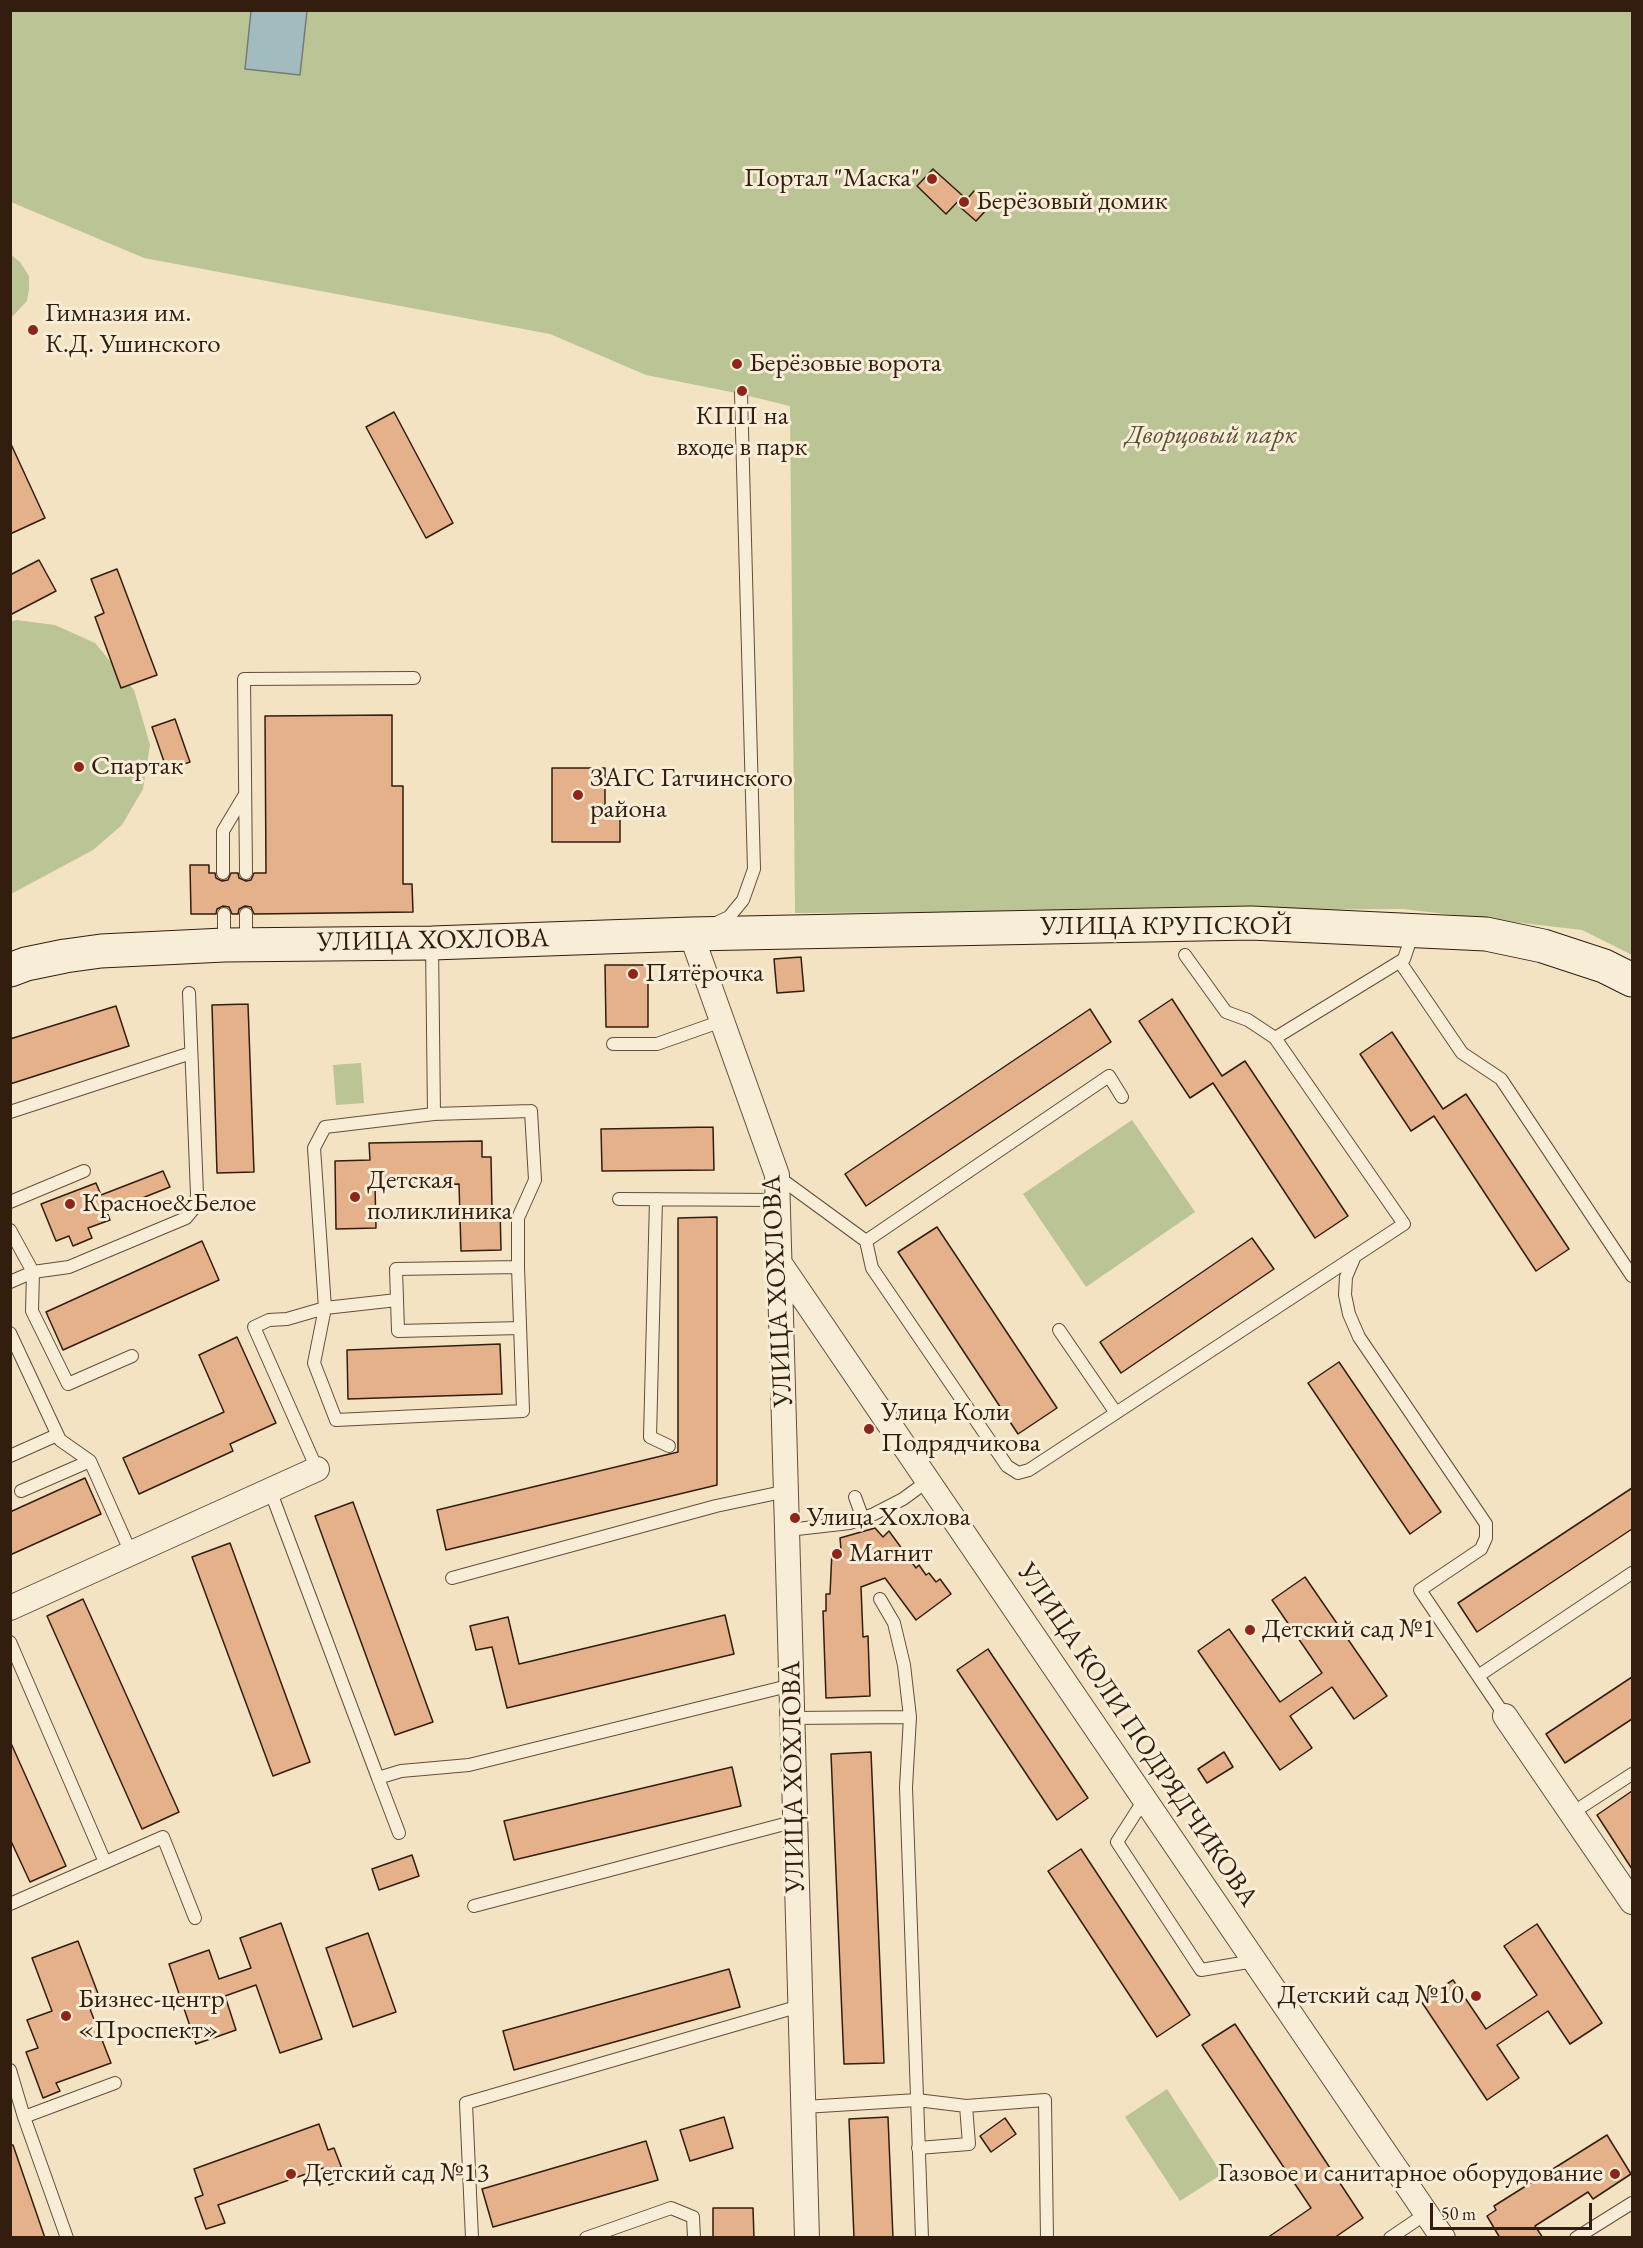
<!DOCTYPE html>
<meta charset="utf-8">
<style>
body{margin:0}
#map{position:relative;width:1643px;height:2248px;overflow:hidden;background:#f4e3c2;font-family:"EB Garamond",serif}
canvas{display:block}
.frame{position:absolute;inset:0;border:12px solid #321d0e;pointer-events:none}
.scale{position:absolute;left:1430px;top:2203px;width:162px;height:27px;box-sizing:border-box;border:3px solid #321d0e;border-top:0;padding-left:8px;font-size:18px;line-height:21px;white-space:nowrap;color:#321d0e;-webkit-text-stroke:4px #f8edd7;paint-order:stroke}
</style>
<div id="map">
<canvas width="1643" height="2248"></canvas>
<div class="frame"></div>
<div class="scale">50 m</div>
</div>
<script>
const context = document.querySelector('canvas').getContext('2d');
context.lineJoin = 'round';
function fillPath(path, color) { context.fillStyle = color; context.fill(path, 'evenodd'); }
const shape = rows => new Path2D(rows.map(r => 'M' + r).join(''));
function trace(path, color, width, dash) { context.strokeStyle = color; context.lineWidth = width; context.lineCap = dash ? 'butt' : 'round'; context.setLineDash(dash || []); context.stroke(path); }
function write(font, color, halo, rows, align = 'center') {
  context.font = font + ' "EB Garamond",serif'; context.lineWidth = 6; context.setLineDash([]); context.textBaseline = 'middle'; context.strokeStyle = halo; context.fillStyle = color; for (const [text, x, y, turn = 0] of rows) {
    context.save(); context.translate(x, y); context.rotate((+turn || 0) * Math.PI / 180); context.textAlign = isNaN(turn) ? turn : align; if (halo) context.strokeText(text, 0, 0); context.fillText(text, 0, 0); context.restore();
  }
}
fillPath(shape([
 [11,11,1632,11,1632,955,1582,930,1403,909,795,913,790,406,741,394,646,375,550,334,144,258,11,202],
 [10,254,20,262,29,276,29,290,27,301,11,318],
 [16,620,55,625,95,643,134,690,150,745,143,789,122,825,93,850,11,894,10,622],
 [361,1063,364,1103,336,1105,333,1065],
 [1132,1120,1195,1212,1086,1287,1023,1194],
 [1167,2089,1222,2174,1180,2201,1125,2117]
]), '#bac494');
const water = shape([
 [251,11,307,11,300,75,245,69,251,11]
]);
fillPath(water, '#a1bbbe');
trace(water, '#757c78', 1.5);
const building = shape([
 [933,169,963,196,946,214,917,186,933,169],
 [974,191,990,206,976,221,960,207,974,191],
 [394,412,453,523,426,538,366,427,394,412],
 [10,442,45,518,10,534,10,442],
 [39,560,56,591,10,615,10,575,39,560],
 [117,569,157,675,121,688,95,617,104,613,91,579,117,569],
 [392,715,392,786,403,786,403,884,412,884,413,912,254,914,251,907,245,906,239,909,238,914,232,914,229,907,223,906,217,909,216,914,191,914,190,865,209,865,209,873,215,873,216,878,222,881,228,880,231,873,238,873,239,878,246,881,251,880,254,873,266,873,265,716,392,715],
 [175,719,190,762,167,770,152,727,175,719],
 [552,768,605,768,605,812,620,812,620,842,552,842,552,768],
 [801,957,804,991,777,993,774,959,801,957],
 [605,965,648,965,648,1027,606,1027,605,965],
 [1172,999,1222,1076,1245,1061,1348,1216,1315,1238,1213,1083,1190,1098,1139,1021,1172,999],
 [248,1004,254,1172,217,1173,212,1005,248,1004],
 [116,1006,129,1046,10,1084,10,1039,116,1006],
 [1090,1009,1111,1042,866,1206,845,1174,1090,1009],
 [1392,1032,1443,1109,1466,1094,1569,1249,1536,1271,1434,1116,1411,1131,1360,1054,1392,1032],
 [713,1127,714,1170,602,1171,601,1129,713,1127],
 [482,1141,482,1157,491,1157,492,1208,500,1208,501,1250,461,1251,459,1184,375,1186,376,1228,336,1229,335,1161,370,1160,369,1143,482,1141],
 [163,1171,170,1187,107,1212,110,1220,88,1228,92,1238,73,1246,69,1236,56,1241,41,1204,96,1183,101,1195,163,1171],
 [717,1217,717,1485,446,1550,437,1510,678,1452,678,1218,717,1217],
 [937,1227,1057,1408,1018,1434,898,1252,937,1227],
 [1252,1238,1274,1269,1121,1373,1100,1342,1252,1238],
 [202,1241,219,1280,63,1350,46,1312,202,1241],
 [237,1337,276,1423,230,1444,233,1451,139,1494,123,1458,224,1412,199,1355,237,1337],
 [500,1344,502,1394,348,1399,347,1350,500,1344],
 [1339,1362,1441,1512,1410,1534,1308,1383,1339,1362],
 [85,1478,101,1514,10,1555,10,1512,85,1478],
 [1632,1488,1632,1529,1477,1632,1458,1603,1632,1488],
 [353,1502,433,1722,395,1735,315,1516,353,1502],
 [875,1528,883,1537,889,1531,916,1568,919,1565,926,1575,929,1573,936,1582,940,1579,951,1594,916,1620,885,1578,861,1587,863,1637,868,1636,870,1696,826,1698,823,1611,826,1611,826,1594,830,1594,832,1551,841,1550,840,1538,875,1528],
 [230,1543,310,1762,273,1776,192,1557,230,1543],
 [1305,1577,1387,1696,1354,1719,1332,1687,1290,1716,1312,1748,1280,1770,1198,1651,1229,1629,1280,1702,1322,1673,1272,1600,1305,1577],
 [83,1599,179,1812,142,1829,47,1616,83,1599],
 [725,1615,734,1654,507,1708,492,1647,476,1650,470,1626,508,1617,519,1664,725,1615],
 [988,1649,1088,1798,1057,1820,957,1670,988,1649],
 [1632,1677,1632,1719,1565,1763,1546,1734,1632,1677],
 [10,1741,66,1866,30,1882,10,1839,10,1741],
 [871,1752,884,2063,844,2064,831,1754,871,1752],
 [1224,1752,1233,1767,1207,1783,1198,1769,1224,1752],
 [732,1767,741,1806,514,1860,504,1821,732,1767],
 [1632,1791,1632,1869,1597,1815,1632,1791],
 [1081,1849,1190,2015,1157,2037,1048,1871,1081,1849],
 [412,1855,419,1876,379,1890,372,1869,412,1855],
 [281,1923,322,2039,280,2053,256,1985,225,1996,236,2030,196,2044,169,1964,209,1950,219,1979,251,1968,240,1938,281,1923],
 [1537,1924,1602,2023,1570,2044,1548,2011,1497,2045,1519,2078,1487,2100,1421,2001,1453,1980,1486,2029,1537,1995,1504,1946,1537,1924],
 [368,1933,396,2012,353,2027,326,1948,368,1933],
 [78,1941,102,2004,90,2009,111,2063,56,2083,60,2091,43,2098,26,2052,38,2048,27,2020,52,2011,32,1958,78,1941],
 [729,1969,740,2007,514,2070,503,2031,729,1969],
 [1235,2024,1363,2218,1334,2238,1267,2238,1311,2208,1202,2045,1235,2024],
 [724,2117,733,2148,690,2161,680,2130,724,2117],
 [888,2117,893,2238,854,2238,849,2119,888,2117],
 [1005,2118,1016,2134,991,2152,980,2136,1005,2118],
 [319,2124,328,2150,334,2148,346,2179,329,2185,323,2168,218,2205,225,2223,206,2229,195,2198,203,2195,194,2169,319,2124],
 [1607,2135,1631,2174,1593,2199,1588,2192,1535,2226,1543,2238,1500,2238,1487,2216,1496,2210,1494,2206,1607,2135],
 [646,2141,658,2180,493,2227,482,2189,646,2141],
 [10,2145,13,2145,45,2238,10,2238,10,2145],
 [713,2208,753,2208,754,2238,713,2238,713,2208]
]);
fillPath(building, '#e4b18a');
trace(building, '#321d0e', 1.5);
const lane = shape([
 [223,873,223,831,244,796],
 [246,873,244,679,414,678],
 [224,914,224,943],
 [246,914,246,943],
 [716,923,729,917,743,900,754,869,741,394],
 [432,944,434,1114],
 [1185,955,1226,1012,1248,1020,1275,1038],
 [1400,962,1462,1053,1501,1079,1632,1276],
 [613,1044,657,1044,722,1021],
 [531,1111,535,1180,518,1218,518,1267,523,1411,336,1420,314,1363,325,1308,314,1148,325,1127,434,1114,531,1111],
 [10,1112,191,1053],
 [777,1176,866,1241,1109,1076,1122,1097],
 [619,1199,776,1200],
 [656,1199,650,1437,669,1446],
 [10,1202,84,1171],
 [10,1230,33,1272,32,1311,68,1384,132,1356],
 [866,1241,872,1268,1007,1466,1018,1473,1029,1470,1404,1224,1275,1038,1404,959,1413,932],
 [1355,1256,1346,1277,1345,1295,1349,1314,1359,1337,1486,1524,1486,1538,1481,1549,1420,1590,1505,1716],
 [518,1267,396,1269,398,1331,520,1328],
 [10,1282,33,1272,69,1267,186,1218,196,1206,197,1194,189,993],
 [1059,1330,1116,1413],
 [10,1333,60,1440,90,1461,131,1553],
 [10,1456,57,1435],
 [317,1469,254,1327,269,1320,287,1319,325,1308,397,1300],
 [270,1490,378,1778,401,1771,469,1765,792,1685],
 [21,1491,90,1461],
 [855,1497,863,1519],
 [788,1530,850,1523,874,1514,903,1499,929,1480],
 [452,1578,716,1506,787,1491],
 [880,1599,894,1623,904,1665,910,1717,906,1787,922,2238],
 [10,1642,105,1862],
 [1478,1676,1632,1573],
 [793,1718,910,1717],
 [378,1778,399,1833],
 [1144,1800,1117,1842,1201,1970,1254,1961],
 [1572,1813,1632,1774],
 [10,1904,163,1837,195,1918],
 [474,1906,796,1821],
 [10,2070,24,2117,67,2238],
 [804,2107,917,2100,966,2106,1045,2100,1047,2238],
 [24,2117,115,2083],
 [918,2148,969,2144,966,2106],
 [472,2238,466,2103,800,2006],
 [586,2238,671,2208,693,2217,694,2238],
 [1390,2238,1427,2213],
 [1576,2238,1632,2203]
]);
const street = shape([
 [691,934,777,1175,807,2238],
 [781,1265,1443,2238],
 [10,1608,317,1469],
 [1505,1716,1632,1902]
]);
const secondary = shape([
 [10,970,26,964,65,956,101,951,224,945,432,943,691,934,1251,923,1486,934,1543,946,1604,966,1632,980]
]);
trace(lane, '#624e3b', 14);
trace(street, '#624e3b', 26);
trace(secondary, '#321d0e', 35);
trace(lane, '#f8edd7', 12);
trace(street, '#f8edd7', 24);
trace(secondary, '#f8edd7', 33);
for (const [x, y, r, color] of [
 [932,179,6,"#8f2418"],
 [964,202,6,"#8f2418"],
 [33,330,6,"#8f2418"],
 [737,364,6,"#8f2418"],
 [742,391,6,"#8f2418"],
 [79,767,6,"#8f2418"],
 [578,795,6,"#8f2418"],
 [633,974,6,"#8f2418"],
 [355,1197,6,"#8f2418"],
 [70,1204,6,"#8f2418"],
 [869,1429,6,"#8f2418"],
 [795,1518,6,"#8f2418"],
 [837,1554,6,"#8f2418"],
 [1250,1630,6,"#8f2418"],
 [1476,1996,6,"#8f2418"],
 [66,2016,6,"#8f2418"],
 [291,2174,6,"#8f2418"],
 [1615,2174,6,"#8f2418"]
]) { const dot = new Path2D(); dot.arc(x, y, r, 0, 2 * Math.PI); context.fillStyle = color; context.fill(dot); trace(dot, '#f8edd7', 2); }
write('27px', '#321d0e', '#f8edd7', [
 ["Портал \"Маска\"",920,179,"right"],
 ["Берёзовый домик",976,202],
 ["Гимназия им.",45,314],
 ["К.Д. Ушинского",45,345],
 ["Берёзовые ворота",749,364],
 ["КПП на",742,417,"center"],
 ["входе в парк",742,448,"center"],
 ["Спартак",91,767],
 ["ЗАГС Гатчинского",590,779],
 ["района",590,810],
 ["Пятёрочка",645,974],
 ["Детская",367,1181],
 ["поликлиника",367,1212],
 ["Красное&Белое",82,1204],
 ["Улица Коли",881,1413],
 ["Подрядчикова",881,1444],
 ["Улица Хохлова",807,1518],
 ["Магнит",849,1554],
 ["Детский сад №1",1262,1630],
 ["Детский сад №10",1464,1996,"right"],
 ["Бизнес-центр",78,2000],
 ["«Проспект»",78,2031],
 ["Детский сад №13",303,2174],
 ["Газовое и санитарное оборудование",1603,2174,"right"]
], 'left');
write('italic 27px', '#5b4f36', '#f8edd7', [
 ["Дворцовый парк",1211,436]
]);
write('27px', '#321d0e', '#f8edd7', [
 ["УЛИЦА КРУПСКОЙ",1166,927],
 ["УЛИЦА ХОХЛОВА",433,941,-1],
 ["УЛИЦА ХОХЛОВА",778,1291,-93],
 ["УЛИЦА КОЛИ ПОДРЯДЧИКОВА",1137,1735,56],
 ["УЛИЦА ХОХЛОВА",794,1777,-91]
]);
</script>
